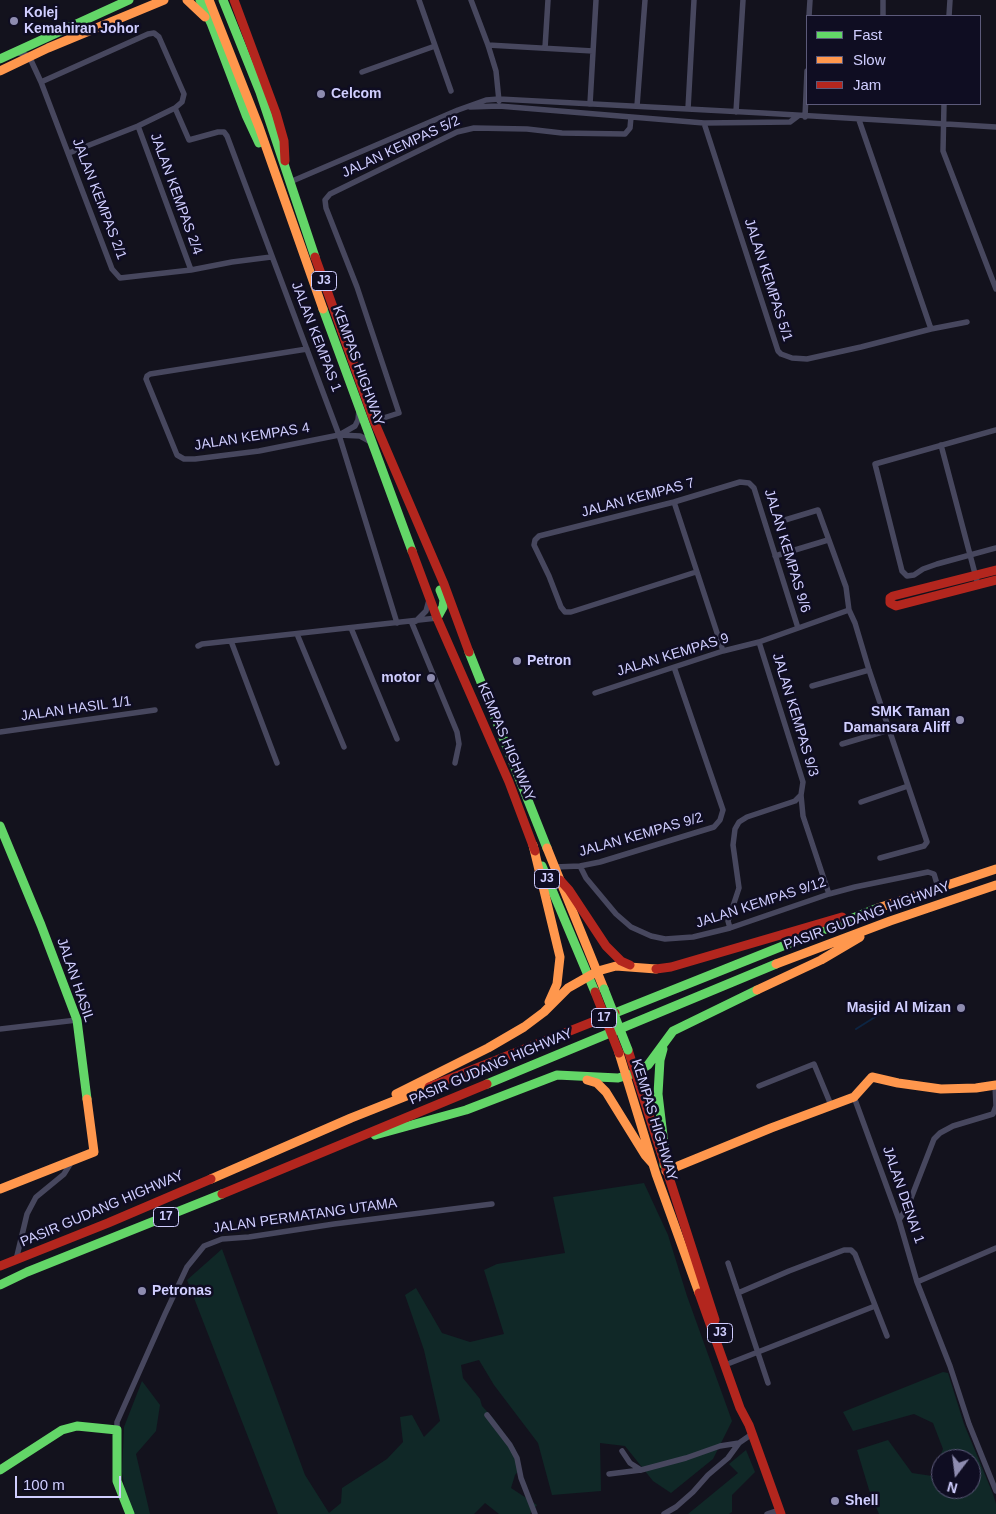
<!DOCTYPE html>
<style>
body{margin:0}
#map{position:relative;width:996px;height:1514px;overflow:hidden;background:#13121d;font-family:Helvetica,sans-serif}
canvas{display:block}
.legend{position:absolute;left:806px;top:15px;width:175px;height:90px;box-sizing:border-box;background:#0f0d22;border:1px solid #5c5a7a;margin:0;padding:6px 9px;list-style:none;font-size:15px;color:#d0ceff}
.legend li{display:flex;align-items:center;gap:10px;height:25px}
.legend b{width:25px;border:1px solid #5c5a7a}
.north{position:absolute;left:931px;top:1449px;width:50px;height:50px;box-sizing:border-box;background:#0f0d22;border:1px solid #5c5a7a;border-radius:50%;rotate:195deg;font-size:14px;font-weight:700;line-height:20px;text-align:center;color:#d0ceff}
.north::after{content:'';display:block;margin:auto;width:18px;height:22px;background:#8e8cb0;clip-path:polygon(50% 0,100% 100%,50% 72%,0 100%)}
.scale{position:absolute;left:15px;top:1476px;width:106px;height:22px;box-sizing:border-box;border:2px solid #d0ceff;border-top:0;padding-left:6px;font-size:15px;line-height:18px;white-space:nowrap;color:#d0ceff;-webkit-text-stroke:4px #0f0d22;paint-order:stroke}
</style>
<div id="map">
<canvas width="996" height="1514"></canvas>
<ul class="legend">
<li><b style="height:6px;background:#63d668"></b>Fast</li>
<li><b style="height:6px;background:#ff974d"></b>Slow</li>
<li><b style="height:6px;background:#b3261e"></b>Jam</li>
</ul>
<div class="north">N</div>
<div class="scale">100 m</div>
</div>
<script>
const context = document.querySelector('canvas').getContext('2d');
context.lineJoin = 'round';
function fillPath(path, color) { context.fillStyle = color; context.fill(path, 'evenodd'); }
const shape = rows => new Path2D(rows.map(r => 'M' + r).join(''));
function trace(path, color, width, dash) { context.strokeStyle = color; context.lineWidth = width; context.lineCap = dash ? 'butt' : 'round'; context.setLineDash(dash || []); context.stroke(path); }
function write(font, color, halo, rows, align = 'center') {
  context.font = font + ' Helvetica,sans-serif'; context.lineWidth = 5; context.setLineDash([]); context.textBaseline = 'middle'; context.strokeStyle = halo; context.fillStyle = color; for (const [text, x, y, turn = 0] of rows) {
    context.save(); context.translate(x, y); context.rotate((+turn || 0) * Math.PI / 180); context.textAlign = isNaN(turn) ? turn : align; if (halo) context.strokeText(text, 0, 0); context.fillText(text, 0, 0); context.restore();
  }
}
fillPath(shape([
 [644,1183,668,1235,687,1296,732,1421,713,1459,671,1493,653,1481,625,1446,600,1443,601,1491,552,1495,538,1443,494,1385,479,1360,461,1365,463,1378,480,1399,482,1406,494,1419,515,1448,521,1468,515,1475,511,1488,537,1505,530,1514,499,1514,485,1503,474,1514,278,1514,187,1280,222,1249,305,1475,329,1513,341,1503,342,1488,387,1459,403,1442,400,1417,412,1415,424,1437,440,1421,424,1350,405,1295,416,1288,442,1333,470,1342,504,1334,484,1270,497,1264,565,1253,553,1197],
 [943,1372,948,1373,964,1424,993,1494,996,1504,996,1514,879,1514,870,1493,857,1450,888,1440,912,1473,932,1476,943,1449,933,1423,914,1414,853,1431,843,1412],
 [941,1459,971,1459,971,1489,941,1489],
 [142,1381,160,1405,156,1431,136,1454,150,1514,134,1514,125,1490,122,1472,124,1427],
 [746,1450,755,1472,732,1495,732,1512,729,1514,688,1514,738,1473,729,1464]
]), '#102827');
trace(shape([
 [856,1029,883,1012]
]), '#0d2543', 2);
trace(shape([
 [419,0,451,91],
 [471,0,488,45,496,71,499,101],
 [809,16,810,0],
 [883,16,883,0],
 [949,16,950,0],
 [488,45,593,51],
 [545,48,548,0],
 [16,52,29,56,41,82,112,269,120,278,191,270,232,262,271,257],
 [362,72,435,46],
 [41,82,148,34,154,33,159,37,184,94,182,102,175,108,138,126,69,153],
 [590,104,596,0],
 [944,104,943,151,996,289],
 [637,106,645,0],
 [470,107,499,106,704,123,790,122,798,116],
 [175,108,189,140,218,132,224,132,227,136,339,435,397,623],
 [688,109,694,0],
 [736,112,743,0],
 [805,117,807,71],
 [859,120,931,329],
 [704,123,778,351,781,354,792,358,807,359,861,347,931,329,967,322],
 [138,126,191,270],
 [290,182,458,110,486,100,499,99,763,113,996,127],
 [307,349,150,374,147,376,146,379,177,455,184,459,195,459,259,451,339,435,360,436,371,442],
 [374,421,399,413,357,287,326,208,325,200,330,194,457,132,474,128,527,129,562,133,625,134,630,128,631,117],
 [996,430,875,464,902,571,907,576,914,575,923,569,937,564,996,548],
 [341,434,355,426,358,420,359,410],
 [941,445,978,585],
 [674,502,723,651],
 [775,523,818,510,846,587,849,610,855,623,869,670,927,842,924,846,880,858],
 [775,556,828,540],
 [696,572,571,612,565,612,561,607,549,576,534,545,535,540,539,536,674,502,740,482,749,483,754,488,798,628],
 [411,621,457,732,459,744,455,763],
 [416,621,426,611,429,600],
 [351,628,397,739],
 [297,634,344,747],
 [231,641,277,763],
 [759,642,803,782,801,795,803,816,829,894],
 [198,646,202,644,437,618],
 [812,686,869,670],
 [595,693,723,651,759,642,849,610],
 [0,732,155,710],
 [842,744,889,730],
 [861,802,908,786],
 [580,866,586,878,616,914,631,927,651,936,665,939,693,937,730,928,829,894,855,887,928,872,934,874,938,887],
 [555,867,580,866,600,862,714,827,720,820,723,810,674,667],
 [730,928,728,921,739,888,733,845,735,829,739,822,747,817,795,801,801,795],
 [0,1029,77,1020],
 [995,1085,996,1105],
 [759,1086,814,1064,831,1105],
 [854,1097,899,1220,917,1282,950,1366,969,1424,996,1491],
 [899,1220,908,1206,934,1139,940,1133,953,1126,993,1114,996,1106],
 [16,1260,27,1214,36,1197,64,1174,72,1161],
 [728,1263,768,1383],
 [917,1282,996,1248],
 [738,1293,789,1271,844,1250,851,1250,855,1254,887,1336],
 [730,1363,875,1306],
 [487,1415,510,1445,517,1458,521,1478,535,1514],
 [117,1430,117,1422,165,1314,187,1267,204,1246,222,1239,249,1237,334,1224,492,1204],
 [622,1451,630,1463,641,1470],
 [609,1474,641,1470,686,1458,720,1446,739,1443],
 [664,1514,676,1507,693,1492,708,1475,728,1458,739,1443,752,1434],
 [767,1514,779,1510]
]), '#47475e', 5.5);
trace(shape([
 [200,0,211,23,246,115,259,143],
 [223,0,260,92,315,257],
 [0,59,129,0],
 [323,309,412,551],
 [437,618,443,607,444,600,440,590],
 [469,652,547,848],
 [0,826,41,925,77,1020,87,1099],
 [542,866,595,992],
 [615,1013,878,908],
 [663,1049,660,1060,658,1094,665,1153,664,1165],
 [487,1084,776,964],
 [375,1135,466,1110,557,1075,618,1078,636,1073,648,1065,673,1031,757,990],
 [0,1285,27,1272,222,1194],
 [0,1470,62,1430,77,1426,117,1430,117,1481,130,1514]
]), '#63d668', 9);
trace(shape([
 [187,0,205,17],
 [209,0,259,127,323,309],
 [0,71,48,48,164,0],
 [533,845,560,957,557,984,549,1002],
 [547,848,604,989],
 [878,908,996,869],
 [776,964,890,921,996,885],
 [757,990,821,960,860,937],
 [619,1053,656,1174,699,1293],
 [587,1080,597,1083,606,1092,645,1155,653,1164],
 [396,1094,488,1048,524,1027,544,1012,568,988,598,971,616,966,656,969],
 [666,1171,771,1128,854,1097,872,1077,898,1083,941,1089,976,1088,996,1085],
 [211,1179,351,1118,429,1087],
 [0,1189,94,1152,87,1099]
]), '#ff974d', 9);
trace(shape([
 [234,0,276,113,284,141,285,161],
 [315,257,374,421,444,584,469,652],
 [412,551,437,618,509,782,535,851],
 [996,570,893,596,890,598,890,603,896,606,996,580],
 [560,880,569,890,606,946,621,961,630,965],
 [656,969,671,967,842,917],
 [628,1050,715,1320],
 [429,1087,615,1013],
 [222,1194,487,1084],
 [0,1266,108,1223,211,1179],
 [699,1293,740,1408,749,1425,781,1514]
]), '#b3261e', 9);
trace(shape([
 [604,989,628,1050]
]), '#63d668', 9);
trace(shape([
 [595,992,619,1053]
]), '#b3261e', 9);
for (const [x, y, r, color] of [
 [14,21,5,"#8e8cb0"],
 [321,94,5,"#8e8cb0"],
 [517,661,5,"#8e8cb0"],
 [431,678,5,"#8e8cb0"],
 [960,720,5,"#8e8cb0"],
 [961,1008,5,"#8e8cb0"],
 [142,1291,5,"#8e8cb0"],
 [835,1501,5,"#8e8cb0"]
]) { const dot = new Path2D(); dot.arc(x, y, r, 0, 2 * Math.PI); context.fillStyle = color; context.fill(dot); trace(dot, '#0f0d22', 2); }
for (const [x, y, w] of [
 [324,281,25],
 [547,879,25],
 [604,1018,25],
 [166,1217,25],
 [720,1333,25]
]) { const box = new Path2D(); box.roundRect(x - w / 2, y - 9.5, w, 19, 4); context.fillStyle = '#0f0d22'; context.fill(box); trace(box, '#d0ceff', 1); }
write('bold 12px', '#d0ceff', null, [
 ["J3",324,281],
 ["J3",547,879],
 ["17",604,1018],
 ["17",166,1217],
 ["J3",720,1333]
]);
write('bold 14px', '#d0ceff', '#0f0d22', [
 ["Kolej",24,13],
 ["Kemahiran Johor",24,29],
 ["Celcom",331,94],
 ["Petron",527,661],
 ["motor",421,678,"right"],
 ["SMK Taman",950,712,"right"],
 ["Damansara Aliff",950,728,"right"],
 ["Masjid Al Mizan",951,1008,"right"],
 ["Petronas",152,1291],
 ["Shell",845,1501]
], 'left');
write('14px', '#d0ceff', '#0f0d22', [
 ["JALAN KEMPAS 5/2",401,147,-25],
 ["JALAN KEMPAS 2/4",176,194,70],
 ["JALAN KEMPAS 2/1",99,199,69],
 ["JALAN KEMPAS 5/1",768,280,72],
 ["JALAN KEMPAS 1",316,337,69],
 ["KEMPAS HIGHWAY",358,366,70],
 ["JALAN KEMPAS 4",252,437,-9],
 ["JALAN KEMPAS 7",638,498,-15],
 ["JALAN KEMPAS 9/6",787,551,73],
 ["JALAN KEMPAS 9",673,655,-17],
 ["JALAN HASIL 1/1",76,709,-8],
 ["JALAN KEMPAS 9/3",795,715,73],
 ["KEMPAS HIGHWAY",506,742,67],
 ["JALAN KEMPAS 9/2",641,835,-16],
 ["JALAN KEMPAS 9/12",761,903,-18],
 ["PASIR GUDANG HIGHWAY",867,916,-20],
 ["JALAN HASIL",75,980,71],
 ["PASIR GUDANG HIGHWAY",491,1067,-23],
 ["KEMPAS HIGHWAY",654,1120,73],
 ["JALAN DENAI 1",903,1195,71],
 ["PASIR GUDANG HIGHWAY",102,1209,-23],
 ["JALAN PERMATANG UTAMA",305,1216,-8]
]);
</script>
